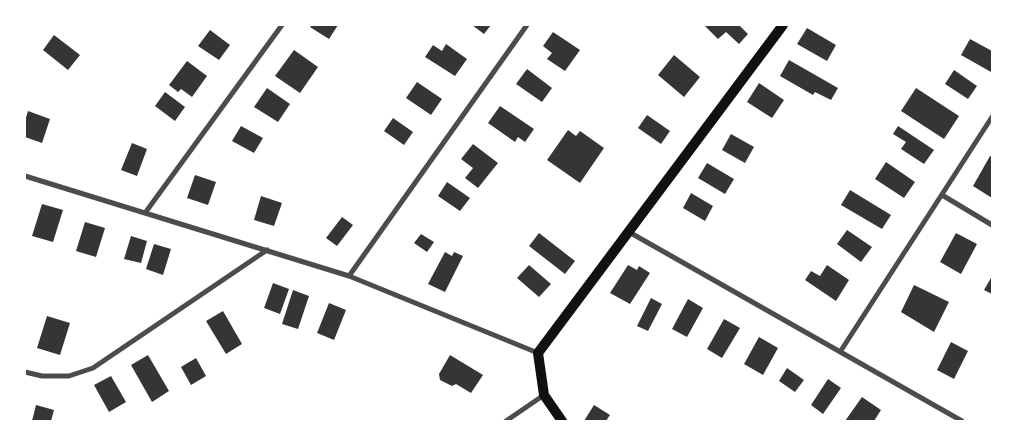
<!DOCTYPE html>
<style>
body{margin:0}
#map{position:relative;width:1017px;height:446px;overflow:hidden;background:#fff;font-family:"Nunito Sans",sans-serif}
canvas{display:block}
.frame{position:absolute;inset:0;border:26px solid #fff;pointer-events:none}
</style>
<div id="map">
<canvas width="1017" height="446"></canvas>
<div class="frame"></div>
</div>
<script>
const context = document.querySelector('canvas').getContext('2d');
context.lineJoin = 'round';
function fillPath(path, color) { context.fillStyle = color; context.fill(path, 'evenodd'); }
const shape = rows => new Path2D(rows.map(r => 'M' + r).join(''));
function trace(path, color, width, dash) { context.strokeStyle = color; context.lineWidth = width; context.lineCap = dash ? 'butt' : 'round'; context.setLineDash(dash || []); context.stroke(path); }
fillPath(shape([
 [312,25,338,25,329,39,310,27],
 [472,25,491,25,484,34],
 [704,25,739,25,748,34,739,44,726,32,718,39],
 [807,28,836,45,827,61,797,44],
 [210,30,230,45,219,60,198,46],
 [553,32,580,50,565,71,547,59,552,53,543,46],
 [54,35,80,55,68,70,43,50],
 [970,39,992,51,991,72,961,55],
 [446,44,467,59,455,76,425,57,433,45,442,51],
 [294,50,318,67,300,93,275,76],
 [674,55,700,77,684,97,658,75],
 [789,60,838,88,831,100,815,92,813,95,780,76],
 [187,61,207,76,192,97,181,89,178,92,169,85],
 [527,69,552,88,542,102,516,84],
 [954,70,977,86,968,99,945,84],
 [417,82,442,99,431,115,406,98],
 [759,83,784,100,772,118,747,102],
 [267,88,290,104,278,122,254,107],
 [916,88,959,116,944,139,901,111],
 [165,92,185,107,175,121,155,106],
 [500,106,534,129,525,142,518,137,515,142,488,123],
 [28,111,50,119,42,143,25,137,25,121],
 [647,115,670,131,661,144,638,128],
 [393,118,413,132,404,145,384,131],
 [241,126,263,138,254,153,232,141],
 [898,126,934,150,924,164,901,149,906,142,893,134],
 [568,130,576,136,580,131,604,148,580,183,547,160],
 [731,134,754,147,745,163,722,150],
 [132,143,147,149,137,176,121,170],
 [473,144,498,163,478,188,465,178,473,168,461,159],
 [990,156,992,157,992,198,973,186],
 [886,162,915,182,904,198,875,179],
 [707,163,734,179,725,194,698,178],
 [195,175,216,182,208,205,187,198],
 [447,182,470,198,460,211,438,196],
 [850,190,891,215,882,229,841,205],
 [691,193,713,206,705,221,683,208],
 [261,196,282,203,274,226,254,220],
 [42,204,63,210,53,242,32,236],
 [342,217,353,225,337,246,326,238],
 [85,222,105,228,96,257,76,251],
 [847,230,872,247,861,262,837,244],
 [539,233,575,261,565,274,529,246],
 [956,233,977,244,961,274,940,262],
 [421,234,434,242,427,252,414,243],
 [131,236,147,241,141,263,124,259],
 [154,244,171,249,163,275,146,269],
 [445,252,452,256,454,252,463,256,445,292,428,284],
 [529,265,551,284,539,297,517,278],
 [628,265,637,270,639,266,650,273,630,304,610,293],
 [827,265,849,280,836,301,805,280,811,271,820,276],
 [992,276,992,294,984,290],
 [273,283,289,289,280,314,264,308],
 [914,285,949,302,934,332,901,312],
 [293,290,309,296,298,329,282,324],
 [651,298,662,304,648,331,637,326],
 [688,299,703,308,687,337,672,329],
 [329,303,346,310,334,340,317,333],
 [223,311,242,344,226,354,206,321],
 [47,316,70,323,60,355,37,348],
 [724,319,740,328,722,358,707,349],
 [759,337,778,348,763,375,744,364],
 [951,342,968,351,954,379,937,370],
 [148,355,169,391,152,402,131,365],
 [450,355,483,375,471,393,456,384,452,386,440,380,439,374],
 [196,358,206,376,191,385,181,367],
 [787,368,804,380,795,392,779,381],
 [111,376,126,402,109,412,94,385],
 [828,379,841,388,823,414,811,405],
 [862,397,881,410,874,421,845,421],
 [36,405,54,410,51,421,32,421],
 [594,405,610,415,606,421,584,421]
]), '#353535');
trace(shape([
 [25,176,349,276,538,353],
 [942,195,992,225],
 [145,213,282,25],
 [629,232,962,421],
 [349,276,527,25],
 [840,352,992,117],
 [25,372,42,376,69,376,93,368,267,250],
 [506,421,544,395]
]), '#4c4c4c', 5);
trace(shape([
 [562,421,544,395,538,353,783,25]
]), '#111', 10);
</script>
